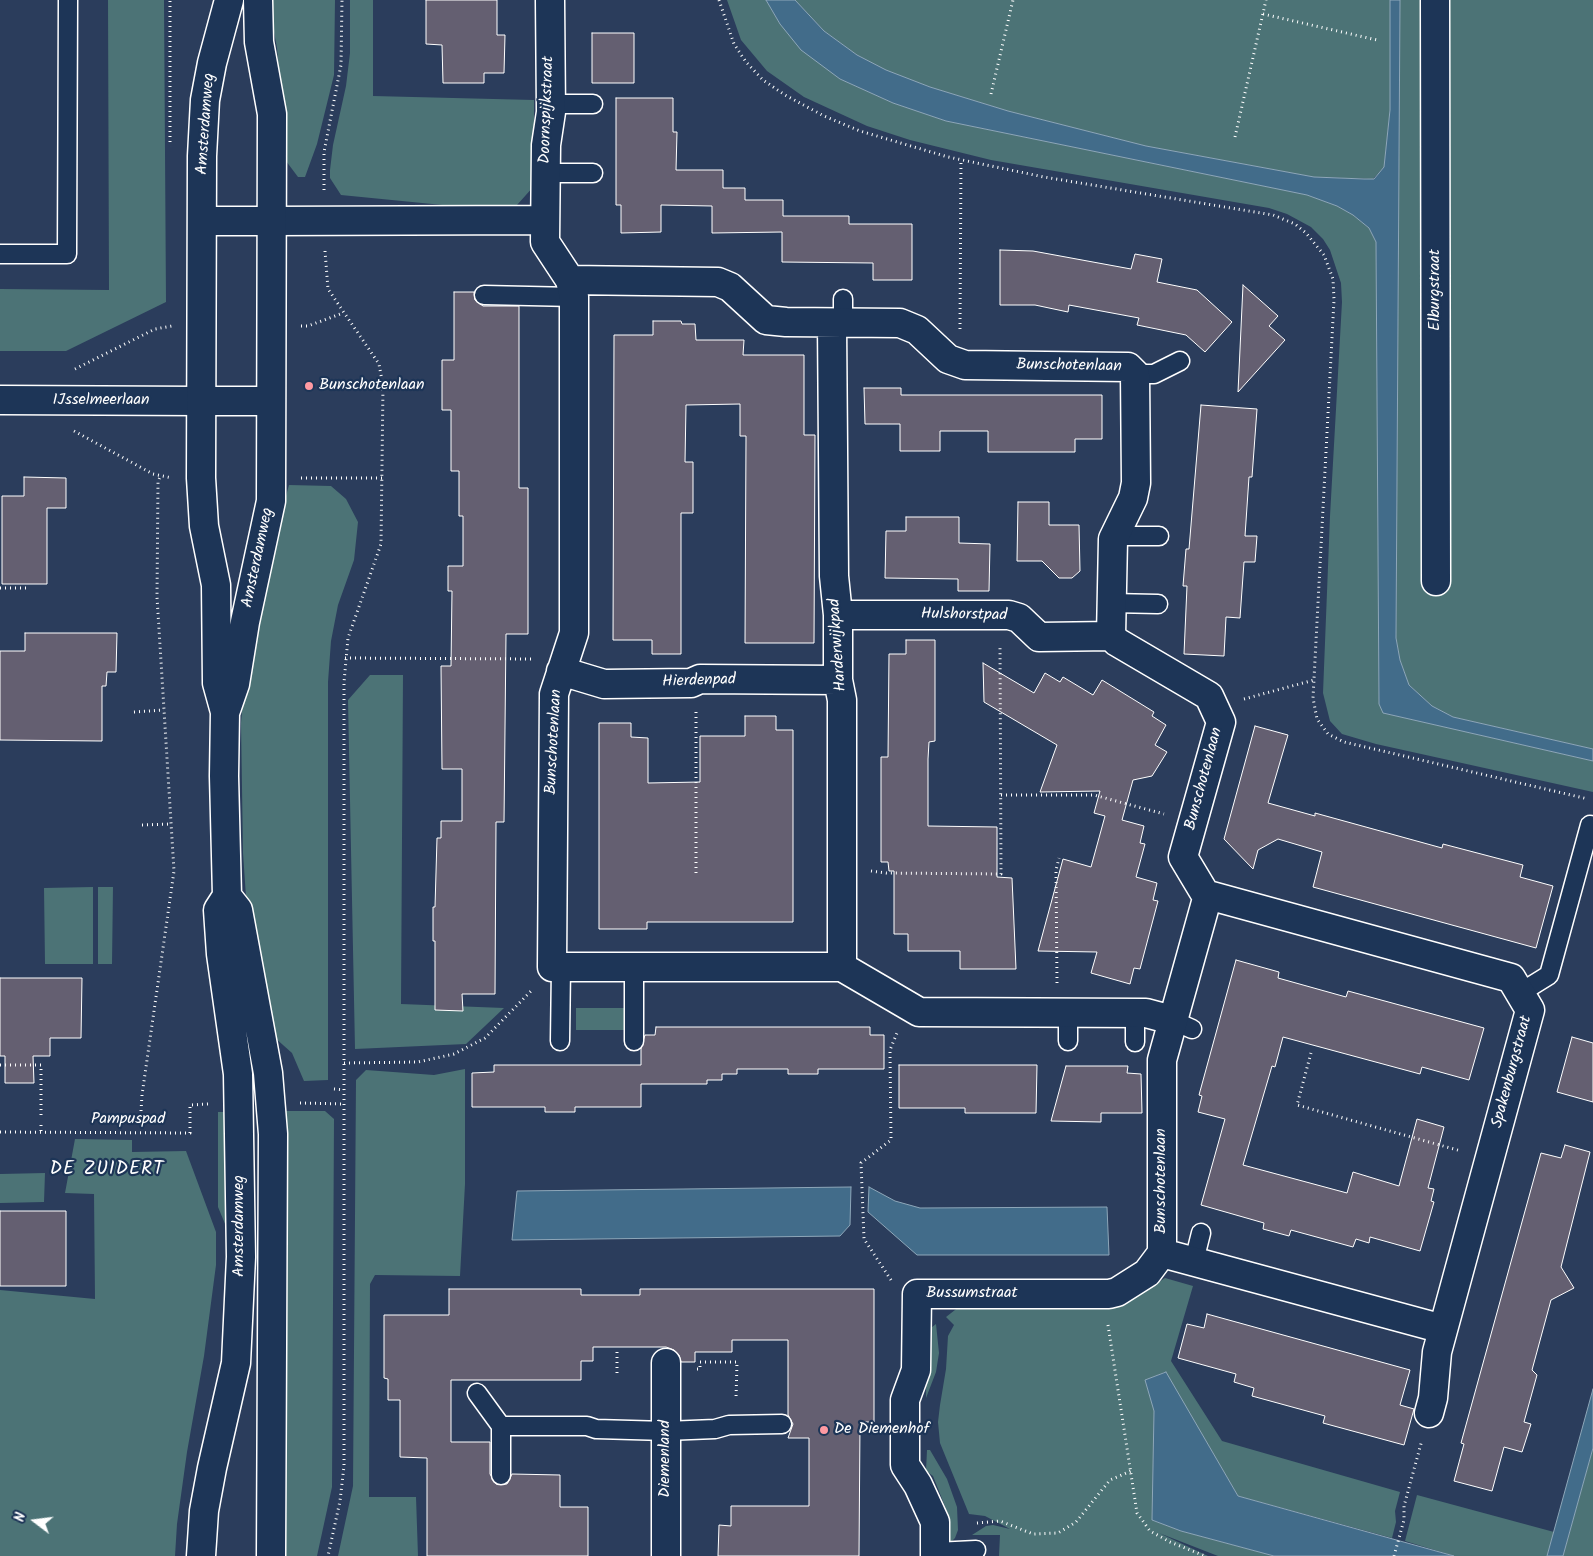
<!DOCTYPE html>
<style>
body{margin:0}
#map{position:relative;width:1593px;height:1556px;overflow:hidden;background:#2b3d5c;font-family:Kalam,sans-serif}
canvas{display:block}
.north{position:absolute;left:10px;top:1496px;width:50px;height:50px;-webkit-text-stroke:4px #1d3557;paint-order:stroke;rotate:285deg;font-size:14px;font-weight:700;line-height:20px;text-align:center;color:#fff}
.north::after{content:'';display:block;margin:auto;width:18px;height:22px;background:#fff;clip-path:polygon(50% 0,100% 100%,50% 72%,0 100%)}
</style>
<div id="map">
<canvas width="1593" height="1556"></canvas>
<div class="north">N</div>
</div>
<script>
const context = document.querySelector('canvas').getContext('2d');
context.lineJoin = 'round';
function fillPath(path, color) { context.fillStyle = color; context.fill(path, 'evenodd'); }
const shape = rows => new Path2D(rows.map(r => 'M' + r).join(''));
function trace(path, color, width, dash) { context.strokeStyle = color; context.lineWidth = width; context.lineCap = dash ? 'butt' : 'round'; context.setLineDash(dash || []); context.stroke(path); }
function write(font, color, halo, rows, align = 'center') {
  context.font = font + ' Kalam,sans-serif'; context.lineWidth = 4.5; context.setLineDash([]); context.textBaseline = 'middle'; context.strokeStyle = halo; context.fillStyle = color; for (const [text, x, y, turn = 0] of rows) {
    context.save(); context.translate(x, y); context.rotate((+turn || 0) * Math.PI / 180); context.textAlign = isNaN(turn) ? turn : align; if (halo) context.strokeText(text, 0, 0); context.fillText(text, 0, 0); context.restore();
  }
}
fillPath(shape([
 [108,0,164,0,166,302,66,351,0,351,0,289,109,290],
 [268,0,335,0,334,75,317,144,305,177,298,177,286,161,277,48],
 [350,0,373,0,373,96,534,100,534,186,517,205,483,209,341,195,330,178,330,170,333,145,346,86,350,53],
 [727,0,766,0,780,24,840,79,893,103,946,121,1307,195,1337,206,1353,215,1369,228,1376,242,1379,704,1384,713,1593,761,1593,792,1376,744,1342,734,1330,721,1323,693,1330,516,1342,302,1341,283,1330,250,1323,239,1311,227,1287,214,1269,208,991,160,910,140,867,126,804,97,767,71,741,40],
 [795,0,1390,0,1390,110,1384,167,1373,179,1314,177,1146,146,1008,111,930,87,885,70,857,55,824,31],
 [1400,0,1593,0,1593,749,1453,717,1432,706,1409,685,1400,660,1396,638],
 [289,485,331,486,346,499,358,522,354,560,338,605,331,641,328,682,328,1080,304,1081,292,1053,274,1037,246,897,243,853,241,723,245,677,278,525],
 [370,675,403,675,401,1004,504,1008,466,1044,355,1049,348,700],
 [93,887,93,964,45,964,44,888],
 [98,887,113,887,112,964,98,964],
 [576,1008,624,1008,624,1030,576,1030],
 [465,1069,465,1184,460,1276,375,1275,370,1284,369,1497,416,1497,418,1556,338,1556,353,1486,356,1080,366,1070,434,1075],
 [284,1111,325,1111,334,1119,332,1487,317,1556,283,1556],
 [218,1112,226,1112,228,1231,218,1207],
 [75,1139,132,1140,132,1152,186,1151,216,1232,216,1265,204,1356,187,1452,177,1524,175,1556,0,1556,0,1290,95,1299,94,1194,65,1193],
 [45,1173,44,1202,0,1203,0,1174],
 [1165,1278,1193,1286,1171,1361,1222,1441,1400,1492,1395,1511,1396,1522,1392,1538,1238,1496,1165,1372,1146,1380,1154,1411,1152,1520,1181,1531,1274,1556,1218,1556,1159,1533,1208,1556,999,1556,1000,1535,972,1535,986,1526,993,1525,1010,1529,985,1516,969,1514,940,1443,938,1422,940,1405,946,1369,948,1336,954,1325,946,1317,960,1306,1121,1307],
 [936,1324,939,1353,936,1372,926,1398,927,1331],
 [1593,1448,1593,1556,1563,1556],
 [927,1450,930,1450,947,1479,957,1507,958,1530,955,1538,952,1541,949,1541,948,1514,933,1476,926,1471],
 [1417,1495,1554,1532,1547,1556,1454,1556,1405,1541]
]), '#4c7376');
const water = shape([
 [766,0,795,0,824,31,857,55,886,70,930,87,1008,111,1146,146,1314,177,1364,179,1374,179,1384,167,1390,110,1390,0,1400,0,1396,638,1400,660,1409,685,1432,706,1453,717,1593,749,1593,761,1383,713,1379,704,1376,242,1369,228,1353,215,1337,206,1307,195,946,121,893,103,840,79,801,50,780,24,766,0],
 [851,1187,850,1225,840,1236,512,1240,517,1191,851,1187],
 [869,1187,895,1201,920,1208,1107,1207,1109,1255,917,1255,868,1212,869,1187],
 [1166,1372,1238,1496,1454,1556,1274,1556,1181,1531,1152,1520,1154,1411,1145,1380,1166,1372],
 [1593,1389,1593,1448,1563,1556,1547,1556,1593,1389]
]);
fillPath(water, '#426c8a');
trace(water, '#8ea7b9', 1);
const building = shape([
 [426,0,497,0,497,35,505,35,504,73,484,73,484,83,443,83,442,45,426,44,426,0],
 [592,33,634,33,634,83,592,83,592,33],
 [616,98,673,98,673,132,677,132,676,170,723,170,723,188,745,188,745,200,783,200,783,216,849,216,849,224,912,224,912,280,873,280,873,263,782,262,782,232,712,233,712,206,661,205,661,232,621,233,621,205,616,205,616,98],
 [1000,250,1033,251,1131,269,1135,254,1162,259,1157,282,1197,290,1232,322,1205,352,1186,335,1137,325,1139,318,1069,305,1068,312,1035,305,1000,305,1000,250],
 [1243,285,1278,316,1269,326,1285,340,1238,392,1243,285],
 [454,292,474,292,475,300,483,306,519,306,519,488,528,488,528,634,506,634,504,822,496,822,495,994,462,994,463,1011,435,1010,435,941,433,941,433,907,435,907,437,838,441,838,441,821,462,821,462,769,442,769,441,666,451,666,452,591,448,591,448,566,463,566,463,516,459,516,459,471,451,471,451,410,442,410,442,360,454,360,454,292],
 [653,321,681,321,682,324,695,324,696,340,744,340,743,355,804,355,804,435,815,435,814,643,745,643,746,436,740,436,740,404,686,405,685,462,693,462,693,513,681,513,681,654,652,654,652,640,613,640,614,335,653,335,653,321],
 [864,388,901,388,901,395,1102,395,1102,439,1075,439,1075,452,988,452,988,431,940,431,940,451,900,451,900,424,865,424,864,388],
 [1201,405,1257,409,1252,477,1249,477,1245,536,1257,536,1255,562,1244,562,1240,618,1226,617,1224,656,1184,654,1187,586,1183,586,1186,549,1189,549,1201,405],
 [24,477,66,478,66,508,47,508,47,584,2,584,2,496,24,496,24,477],
 [1018,502,1049,502,1049,525,1079,525,1080,571,1072,578,1059,578,1042,561,1017,561,1018,502],
 [906,517,959,517,959,543,990,544,989,591,958,591,958,579,885,578,886,531,906,531,906,517],
 [25,633,117,633,116,672,107,672,106,686,102,686,102,741,0,740,0,651,25,651,25,633],
 [906,640,935,640,935,741,929,742,928,759,928,826,997,827,997,877,1012,878,1016,969,960,969,960,951,908,951,908,934,894,934,894,871,889,871,888,862,881,862,881,757,888,757,889,654,906,654,906,640],
 [983,663,1034,693,1045,673,1060,682,1063,677,1093,695,1102,680,1154,712,1152,716,1166,725,1155,745,1167,752,1152,776,1133,780,1122,820,1144,826,1140,843,1145,844,1136,877,1157,883,1153,900,1158,901,1140,969,1134,968,1130,984,1091,973,1097,952,1038,951,1063,859,1091,867,1105,816,1094,813,1100,791,1040,792,1057,745,984,702,983,663],
 [745,716,776,716,776,730,793,730,793,922,647,922,647,929,599,929,599,723,631,723,631,737,648,738,648,783,700,782,700,736,745,736,745,716],
 [1255,726,1288,735,1268,803,1315,816,1315,813,1442,848,1443,844,1523,865,1520,877,1553,886,1536,948,1313,887,1322,852,1278,839,1258,850,1253,869,1224,839,1255,726],
 [1236,960,1279,972,1278,978,1346,997,1348,991,1484,1028,1469,1080,1422,1067,1420,1074,1283,1037,1275,1067,1272,1066,1243,1165,1347,1193,1353,1172,1399,1186,1417,1119,1444,1127,1428,1188,1434,1189,1431,1201,1434,1202,1420,1251,1370,1237,1369,1243,1356,1239,1353,1247,1291,1230,1289,1236,1263,1229,1264,1223,1201,1205,1225,1119,1198,1112,1202,1096,1199,1095,1236,960],
 [0,978,82,978,81,1038,50,1038,50,1056,33,1056,34,1083,5,1083,5,1056,0,1056,0,978],
 [656,1027,870,1027,870,1035,884,1035,884,1069,818,1069,818,1074,788,1074,788,1069,737,1069,737,1074,722,1074,722,1080,707,1080,707,1084,641,1084,641,1107,575,1107,575,1112,545,1112,545,1107,472,1107,472,1073,494,1072,494,1065,641,1065,641,1048,645,1035,655,1035,656,1027],
 [1572,1037,1593,1043,1593,1102,1557,1092,1572,1037],
 [899,1065,1037,1065,1036,1113,965,1113,965,1108,899,1108,899,1065],
 [1066,1066,1128,1066,1127,1073,1141,1074,1142,1113,1101,1113,1101,1122,1051,1121,1066,1066],
 [1565,1145,1590,1152,1561,1267,1574,1288,1551,1300,1532,1370,1537,1375,1524,1422,1531,1424,1522,1452,1504,1447,1492,1491,1454,1481,1464,1444,1461,1443,1541,1153,1561,1158,1565,1145],
 [0,1211,66,1211,66,1286,0,1286,0,1211],
 [449,1289,581,1289,581,1295,640,1295,640,1289,874,1289,874,1422,860,1422,859,1556,718,1556,719,1525,731,1526,731,1506,809,1506,809,1438,788,1438,793,1424,788,1415,788,1340,732,1340,732,1352,695,1352,695,1362,681,1362,679,1355,674,1350,666,1347,593,1347,593,1361,581,1361,581,1380,451,1380,451,1442,490,1442,490,1474,496,1484,507,1484,512,1474,560,1475,560,1507,588,1507,588,1556,427,1556,427,1458,400,1457,400,1400,388,1400,388,1379,384,1378,384,1315,449,1315,449,1289],
 [1207,1314,1410,1370,1400,1405,1414,1409,1404,1445,1323,1423,1325,1416,1252,1396,1254,1388,1234,1382,1236,1374,1178,1358,1187,1324,1204,1328,1207,1314]
]);
fillPath(building, '#645f71');
trace(building, '#fff', 1);
const lane = shape([
 [551,104,593,104],
 [546,173,593,173],
 [0,254,67,254,68,0],
 [484,295,574,297],
 [843,299,843,323],
 [1135,374,1154,374,1180,361],
 [1115,531,1128,536,1159,536],
 [1111,603,1158,604],
 [1520,993,1549,975,1590,825],
 [1068,1013,1068,1041],
 [1135,1014,1135,1042],
 [1172,1020,1192,1029],
 [560,1041,561,967],
 [634,1041,634,967],
 [1194,1261,1201,1233],
 [477,1393,501,1426,501,1475],
 [501,1426,587,1426,596,1429,666,1431,715,1429,729,1425,782,1424],
 [935,1552,976,1550]
]);
const street = shape([
 [550,0,551,112,546,145,545,242,570,280,574,297,574,633,554,694,552,967,842,967,919,1012,1146,1013,1172,1020],
 [1435,0,1436,581],
 [270,221,545,220],
 [570,280,718,282,730,287,766,320,786,322,900,323,917,330,948,359,965,365,1128,367,1135,374,1136,483,1133,498,1113,539,1111,636,1117,642,1209,696,1221,722,1183,857,1204,892,1208,895,1162,1060,1162,1253],
 [832,323,834,576,838,615,838,680,842,700,842,967],
 [0,400,201,401],
 [838,615,1009,615,1019,618,1039,637,1111,636],
 [561,671,604,684,691,683,700,679,838,680],
 [1208,895,1511,978,1530,1010,1437,1352,1433,1398,1429,1413],
 [1162,1253,1443,1329],
 [666,1363,666,1556],
 [935,1556,935,1522,918,1485,905,1465,905,1400,916,1370,917,1294,1109,1294,1117,1292,1147,1273,1162,1253]
]);
const secondary = shape([
 [202,221,270,221],
 [201,401,271,401],
 [226,710,235,684,245,622,271,501,272,114,259,42,258,0],
 [227,896,238,910,268,1073,273,1134,271,1556],
 [201,1556,204,1511,212,1468,236,1363,241,1257,238,1074,221,954,218,910,227,896,224,776,225,712,217,683,216,585,204,526,201,478,202,156,205,100,212,63,229,0]
]);
trace(lane, '#fff', 21);
trace(street, '#fff', 31);
trace(secondary, '#fff', 31);
trace(shape([
 [719,0,734,44,746,62,763,80,785,95,824,116,860,131,948,157,1044,177,1273,215,1295,224,1306,233,1324,255,1333,279,1334,300,1313,698,1317,719,1328,734,1344,742,1588,799],
 [1263,14,1377,40],
 [991,94,1013,0],
 [1235,137,1266,0],
 [170,142,170,0],
 [324,190,324,152,341,65,342,0],
 [325,251,328,289,379,364,383,386,381,544,348,638,344,682,344,1466,340,1501,328,1556],
 [301,326,308,326,343,313],
 [960,329,961,160],
 [75,369,155,329,172,326],
 [74,431,153,474,172,478],
 [301,478,382,478],
 [0,588,27,588],
 [345,658,535,659],
 [1244,699,1314,680],
 [134,712,164,710],
 [696,712,696,874],
 [1001,795,1094,795,1164,814],
 [142,825,171,824],
 [871,871,886,873,1001,874,1000,645],
 [1057,983,1056,870,1059,858],
 [1311,1053,1297,1105,1461,1151],
 [344,1063,418,1062,454,1054,485,1038,533,989],
 [0,1065,41,1065,41,1116],
 [334,1089,344,1090],
 [300,1103,344,1104],
 [141,1111,142,1095,174,871,157,597,158,482,160,477],
 [41,1125,41,1132],
 [0,1132,190,1133,190,1105,209,1104],
 [891,1280,864,1239,861,1163,891,1140,890,1050,897,1033],
 [1108,1325,1137,1513,1150,1531,1170,1542,1205,1556],
 [697,1369,700,1369,700,1362,737,1362,736,1399],
 [617,1373,617,1349],
 [977,1523,1000,1521,1033,1534,1058,1533,1076,1522,1110,1480,1131,1471],
 [1394,1556,1404,1520,1404,1506,1422,1440]
]), '#fff', 3, [1, 4]);
trace(lane, '#1d3557', 18);
trace(street, '#1d3557', 28);
trace(secondary, '#1d3557', 28);
for (const [x, y, r, color] of [
 [309,386,5,"#ff9aa2"],
 [824,1430,5,"#ff9aa2"]
]) { const dot = new Path2D(); dot.arc(x, y, r, 0, 2 * Math.PI); context.fillStyle = color; context.fill(dot); trace(dot, '#1d3557', 2); }
write('16px', '#fff', '#1d3557', [
 ["Doornspijkstraat",548,110,-88],
 ["Amsterdamweg",207,124,-86],
 ["Elburgstraat",1436,290,-90],
 ["Bunschotenlaan",1069,367,1],
 ["IJsselmeerlaan",101,401],
 ["Amsterdamweg",259,558,-78],
 ["Hulshorstpad",964,616,1],
 ["Harderwijkpad",839,645,-94],
 ["Hierdenpad",699,682,-2],
 ["Bunschotenlaan",555,742,-87],
 ["Bunschotenlaan",1205,779,-75],
 ["Spakenburgstraat",1513,1072,-75],
 ["Pampuspad",128,1120],
 ["Bunschotenlaan",1162,1181,-90],
 ["Amsterdamweg",240,1226,-90],
 ["Bussumstraat",972,1294],
 ["Diemenland",666,1459,-90]
]);
write('16px', '#fff', '#1d3557', [
 ["Bunschotenlaan",319,386],
 ["De Diemenhof",834,1430]
], 'left');
context.letterSpacing = '1px';
write('19px', '#fff', '#1d3557', [
 ["DE ZUIDERT",107,1171]
]);
context.letterSpacing = '0px';
</script>
